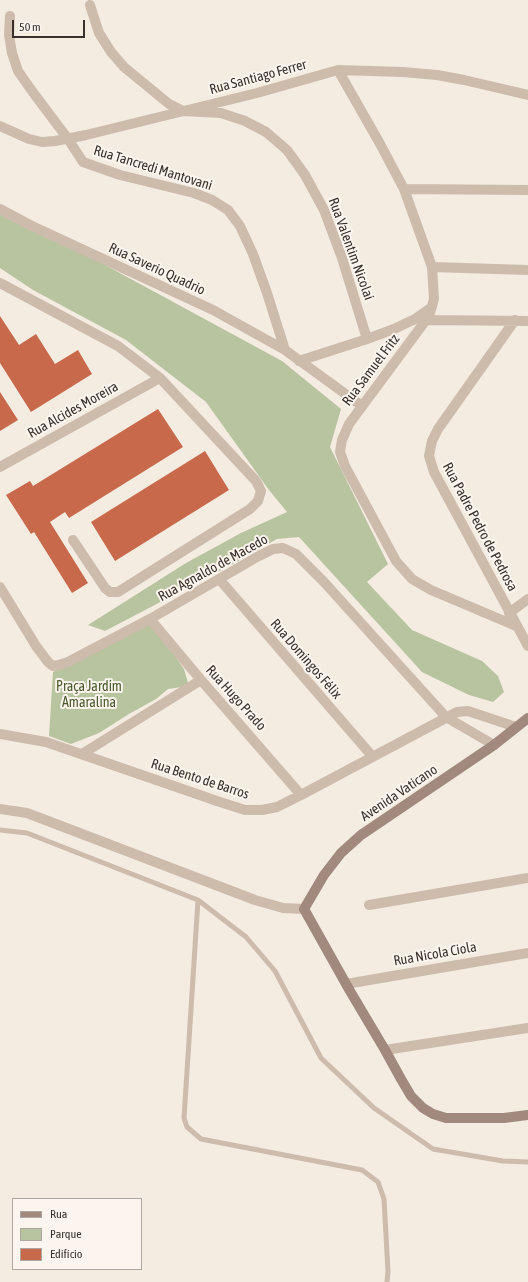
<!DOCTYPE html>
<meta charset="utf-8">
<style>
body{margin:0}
#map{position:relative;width:528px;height:1282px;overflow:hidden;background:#f4ebe1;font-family:"Asap Condensed",sans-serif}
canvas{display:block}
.legend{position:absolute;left:12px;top:1198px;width:130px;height:72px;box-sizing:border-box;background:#fbf5ee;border:1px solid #aea6a0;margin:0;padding:5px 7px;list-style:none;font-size:12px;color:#3b302b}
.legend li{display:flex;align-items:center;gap:8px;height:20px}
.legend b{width:20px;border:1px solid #aea6a0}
.scale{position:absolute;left:12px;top:20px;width:73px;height:18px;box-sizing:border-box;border:2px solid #3b302b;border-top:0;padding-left:5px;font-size:12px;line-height:14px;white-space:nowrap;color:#3b302b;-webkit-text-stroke:3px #fbf5ee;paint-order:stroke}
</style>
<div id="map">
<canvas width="528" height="1282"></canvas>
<ul class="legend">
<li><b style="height:5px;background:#a18a7d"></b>Rua</li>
<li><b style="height:11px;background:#b8c4a0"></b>Parque</li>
<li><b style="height:11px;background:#c8694b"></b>Edifício</li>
</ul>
<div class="scale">50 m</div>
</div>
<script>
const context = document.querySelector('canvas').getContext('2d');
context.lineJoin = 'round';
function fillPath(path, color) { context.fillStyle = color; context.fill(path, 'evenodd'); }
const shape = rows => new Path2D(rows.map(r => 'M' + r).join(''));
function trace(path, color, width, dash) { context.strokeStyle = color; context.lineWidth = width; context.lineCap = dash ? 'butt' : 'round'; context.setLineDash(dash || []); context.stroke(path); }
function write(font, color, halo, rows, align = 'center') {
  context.font = font + ' "Asap Condensed",sans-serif'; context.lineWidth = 4; context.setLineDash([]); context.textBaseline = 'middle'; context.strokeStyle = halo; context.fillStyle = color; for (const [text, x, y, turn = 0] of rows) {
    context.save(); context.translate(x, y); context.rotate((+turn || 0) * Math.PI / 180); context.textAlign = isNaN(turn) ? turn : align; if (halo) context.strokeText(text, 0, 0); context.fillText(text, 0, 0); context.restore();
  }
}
fillPath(shape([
 [0,208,282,361,341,409,330,447,388,564,367,582,412,630,482,661,498,676,504,692,493,702,469,695,422,672,299,537,277,539,233,564,105,631,88,625,186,563,241,533,287,512,269,490,206,402,126,340,33,290,0,268],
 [149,623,171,650,184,669,188,683,182,687,168,689,156,699,129,714,99,733,71,744,49,736,53,672]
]), '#b8c4a0');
fillPath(shape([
 [0,316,19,345,36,334,55,364,78,350,92,374,31,412,0,363],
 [0,392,18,420,0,431],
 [158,409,183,447,69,518,65,512,50,522,88,583,72,593,34,532,31,534,6,495,30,481,33,486],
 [205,451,229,490,115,561,91,522]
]), '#c8694b');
trace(shape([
 [0,830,27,833,198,900,246,937,275,971,321,1058,374,1108,433,1149,503,1161,528,1162],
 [198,900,184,1118,187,1127,201,1139,362,1170,378,1182,384,1199,388,1271,387,1282]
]), '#cdbbac', 5);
trace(shape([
 [90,5,99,33,111,52,124,67,169,104,183,111,221,113,245,121,266,132,287,150,305,175,324,210,342,258,367,339],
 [10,16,9,35,12,53,18,71,32,91,68,139,83,162,120,175,194,193,212,200,228,210,240,226,253,254,267,293,285,350],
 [338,70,379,142,404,189,432,267,434,299,430,313,426,320,349,424,342,440,340,452,345,466,396,561,412,579,431,590,516,626],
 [0,126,29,139,42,142,55,141,86,135,257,93,338,70,403,72,437,75,464,80,528,95],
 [404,189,528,190],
 [0,209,30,225,213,310,285,350,362,406],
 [432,267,528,270],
 [0,283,118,346,160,378,256,481,261,491,258,501,250,509,118,592,110,592,105,588,73,540],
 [426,320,528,321],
 [515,320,438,429,432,441,429,456,434,472,528,646],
 [299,361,367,339,394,329,415,319,432,307],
 [0,467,160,378],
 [220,580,372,756],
 [0,587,36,646,48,662,53,666,59,665,68,662,150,619,257,557,273,549,283,548,296,554,324,582,446,717,494,745],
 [509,613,528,599],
 [150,619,201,680,301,795],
 [0,734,46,742,220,802,245,810,262,810,277,807,301,795,457,712,468,711,516,727],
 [82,754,201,680],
 [0,809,27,813,255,900,283,908,304,909],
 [369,905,528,878],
 [346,984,528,953],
 [385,1050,528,1028]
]), '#cdbbac', 10);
trace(shape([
 [528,718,494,745,361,835,341,853,324,875,304,909,350,991,385,1050,401,1079,411,1096,423,1108,433,1114,446,1118,504,1118,528,1115]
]), '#a18a7d', 10);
write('14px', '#3b302b', '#fbf5ee', [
 ["Rua Santiago Ferrer",258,77,-15],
 ["Rua Tancredi Mantovani",153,168,17],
 ["Rua Valentim Nicolai",351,249,70],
 ["Rua Saverio Quadrio",157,269,25],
 ["Rua Samuel Fritz",371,370,-53],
 ["Rua Alcides Moreira",73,410,-29],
 ["Rua Padre Pedro de Pedrosa",480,527,62],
 ["Rua Agnaldo de Macedo",213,568,-29],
 ["Rua Domingos Félix",306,659,49],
 ["Rua Hugo Prado",236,698,48],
 ["Rua Bento de Barros",200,779,18],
 ["Avenida Vaticano",399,793,-34],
 ["Rua Nicola Ciola",435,954,-10]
]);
write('14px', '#4a5a2e', '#fbf5ee', [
 ["Praça Jardim",89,687],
 ["Amaralina",89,703]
]);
</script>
